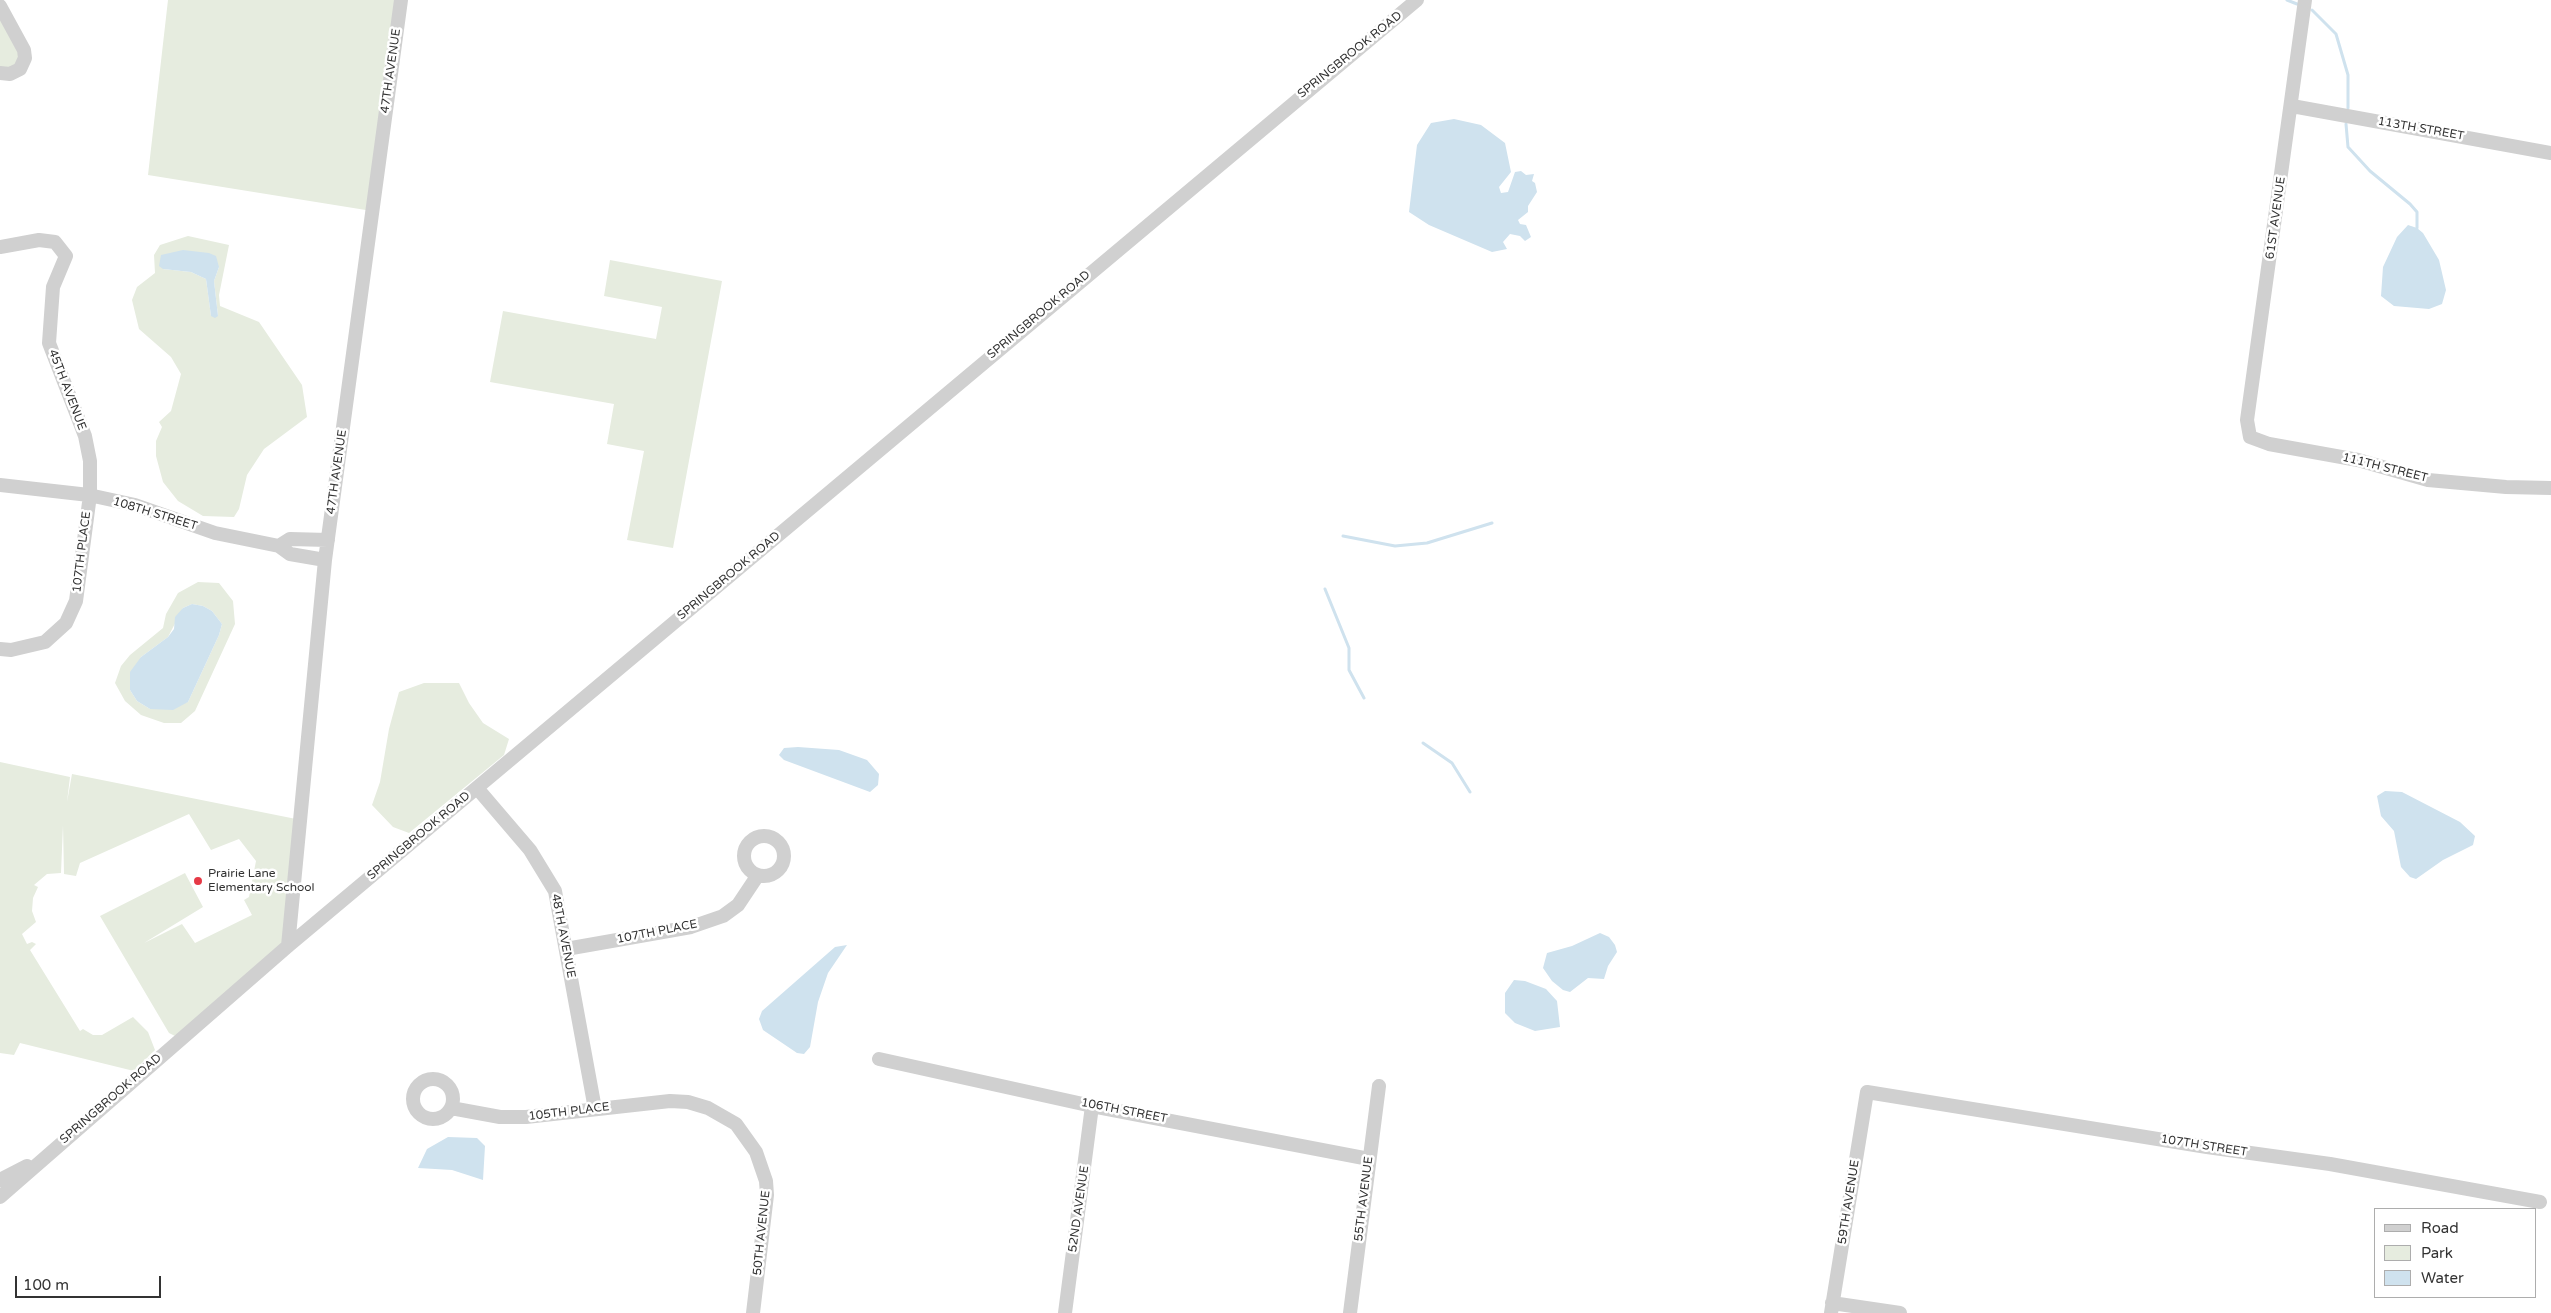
<!DOCTYPE html>
<style>
body{margin:0}
#map{position:relative;width:2551px;height:1313px;overflow:hidden;background:#fff;font-family:"Varela Round",sans-serif}
canvas{display:block}
.legend{position:absolute;left:2374px;top:1208px;width:162px;height:90px;box-sizing:border-box;background:#fff;border:1px solid #adadad;margin:0;padding:6px 9px;list-style:none;font-size:15px;color:#333}
.legend li{display:flex;align-items:center;gap:10px;height:25px}
.legend b{width:25px;border:1px solid #adadad}
.scale{position:absolute;left:15px;top:1276px;width:146px;height:22px;box-sizing:border-box;border:2px solid #333;border-top:0;padding-left:6px;font-size:15px;line-height:18px;white-space:nowrap;color:#333;-webkit-text-stroke:4px #fff;paint-order:stroke}
</style>
<div id="map">
<canvas width="2551" height="1313"></canvas>
<ul class="legend">
<li><b style="height:6px;background:#d0d0d0"></b>Road</li>
<li><b style="height:14px;background:#e6ecdf"></b>Park</li>
<li><b style="height:14px;background:#cfe2ee"></b>Water</li>
</ul>
<div class="scale">100 m</div>
</div>
<script>
const context = document.querySelector('canvas').getContext('2d');
context.lineJoin = 'round';
function fillPath(path, color) { context.fillStyle = color; context.fill(path, 'evenodd'); }
const shape = rows => new Path2D(rows.map(r => 'M' + r).join(''));
function trace(path, color, width, dash) { context.strokeStyle = color; context.lineWidth = width; context.lineCap = dash ? 'butt' : 'round'; context.setLineDash(dash || []); context.stroke(path); }
function write(font, color, halo, rows, align = 'center') {
  context.font = font + ' "Varela Round",sans-serif'; context.lineWidth = 5; context.setLineDash([]); context.textBaseline = 'middle'; context.strokeStyle = halo; context.fillStyle = color; for (const [text, x, y, turn = 0] of rows) {
    context.save(); context.translate(x, y); context.rotate((+turn || 0) * Math.PI / 180); context.textAlign = isNaN(turn) ? turn : align; if (halo) context.strokeText(text, 0, 0); context.fillText(text, 0, 0); context.restore();
  }
}
fillPath(shape([
 [168,0,401,0,372,211,148,175],
 [0,6,25,58,0,73],
 [188,236,229,245,219,295,220,306,259,322,302,385,307,417,264,449,247,475,239,509,234,517,203,516,178,501,163,482,156,456,156,441,162,427,159,422,171,411,181,374,171,357,139,329,132,300,137,287,155,273,154,255,160,245],
 [219,267,214,281,218,316,211,316,206,279,191,272,163,269],
 [610,260,722,281,673,548,627,540,644,451,607,444,614,404,490,382,503,311,656,339,662,307,604,296],
 [198,582,219,583,233,601,235,624,195,711,181,723,164,723,141,715,125,701,115,683,121,666,130,655,163,628,166,614,178,593],
 [192,604,203,606,212,611,222,624,219,635,188,702,150,709,137,701,130,690,141,657,168,637,183,608],
 [424,683,459,683,469,703,483,723,509,739,504,755,409,833,393,827,372,805,380,782,389,729,399,692],
 [0,762,70,777,67,802,72,774,301,820,288,946,177,1037,169,1033,100,916,185,873,203,907,144,943,182,924,195,943,252,915,244,900,249,897,256,861,239,839,211,850,189,814,80,863,76,876,64,874,63,825,61,873,47,874,34,885,38,887,33,898,32,911,36,922,22,934,27,944,32,942,36,944,30,950,80,1031,83,1029,93,1035,102,1035,133,1017,148,1032,155,1050,134,1071,20,1043,14,1055,0,1053]
]), '#e6ecdf');
fillPath(shape([
 [1454,119,1481,125,1505,143,1511,172,1499,187,1501,193,1508,192,1515,172,1521,171,1526,175,1534,174,1532,181,1535,183,1537,192,1528,206,1528,212,1518,220,1520,224,1526,225,1531,237,1525,241,1520,236,1510,234,1503,242,1507,249,1492,252,1429,225,1409,212,1417,145,1431,123],
 [2408,225,2417,228,2423,233,2439,260,2446,290,2442,304,2429,309,2394,306,2381,296,2383,267,2397,237],
 [183,250,209,253,216,256,219,267,214,281,218,316,215,318,211,316,206,279,191,272,163,269,159,266,161,255],
 [192,604,203,606,212,611,222,624,219,635,188,702,173,710,150,709,137,701,130,690,130,672,141,657,168,637,174,629,175,617,183,608],
 [798,747,839,750,867,760,879,774,878,785,870,792,784,760,779,755,784,748],
 [2385,791,2402,792,2460,822,2475,836,2473,845,2443,860,2416,879,2410,877,2401,867,2394,831,2381,816,2377,796],
 [1600,933,1609,937,1615,945,1617,952,1608,966,1604,979,1588,978,1570,992,1563,990,1552,981,1543,968,1547,953,1572,946],
 [847,945,828,973,818,1002,810,1047,804,1054,797,1053,763,1030,759,1019,762,1011,835,947],
 [1514,980,1525,981,1546,989,1557,1001,1560,1027,1535,1031,1515,1023,1505,1013,1505,993],
 [448,1137,477,1138,485,1146,483,1180,452,1170,418,1168,427,1149]
]), '#cfe2ee');
trace(shape([
 [2287,0,2297,4],
 [2312,10,2336,34,2348,75,2348,108],
 [2346,124,2348,147,2370,171,2410,204,2417,212,2417,228],
 [1343,536,1395,546,1427,543,1492,523],
 [1325,589,1349,648,1349,670,1364,698],
 [1423,743,1452,763,1470,792]
]), '#cfe2ee', 3);
trace(shape([
 [2305,0,2247,420,2250,437,2269,444,2358,460,2428,480,2506,487,2551,488],
 [0,6,24,50,25,58,20,69,10,74,0,73],
 [2292,106,2551,153],
 [0,247,39,240,55,242,66,256,53,287,49,343,85,436,90,461,90,495,76,601,66,623,45,642,11,650,0,649],
 [0,485,89,495,135,505,215,533,279,546,290,554,325,560],
 [279,546,290,539,328,540],
 [477,788,530,850,555,891,595,1109],
 '744 856a20 20 0 1 1 40 0a20 20 0 1 1-40 0Z',
 [288,946,325,560,401,0],
 [566,949,691,927,723,916,738,905,758,875],
 [879,1059,1092,1106,1369,1159],
 '413 1099a20 20 0 1 1 40 0a20 20 0 1 1-40 0Z',
 [451,1108,500,1117,526,1117,670,1101,688,1102,708,1108,736,1124,756,1152,766,1181,767,1195,753,1313],
 [0,1180,27,1166],
 [0,1197,288,946,1417,0],
 [1832,1303,1900,1313],
 [1065,1313,1092,1106],
 [1350,1313,1379,1086],
 [1831,1313,1867,1092,2207,1147,2330,1164,2540,1202]
]), '#d0d0d0', 14);
for (const [x, y, r, color] of [
 [198,881,5,"#e63946"]
]) { const dot = new Path2D(); dot.arc(x, y, r, 0, 2 * Math.PI); context.fillStyle = color; context.fill(dot); trace(dot, '#fff', 2); }
write('12px', '#333', '#fff', [
 ["SPRINGBROOK ROAD",1350,55,-39],
 ["47TH AVENUE",391,71,-82],
 ["113TH STREET",2421,129,10],
 ["61ST AVENUE",2276,218,-82],
 ["SPRINGBROOK ROAD",1039,315,-40],
 ["45TH AVENUE",67,390,69],
 ["111TH STREET",2385,468,14],
 ["47TH AVENUE",337,472,-82],
 ["108TH STREET",155,514,17],
 ["107TH PLACE",82,552,-83],
 ["SPRINGBROOK ROAD",729,576,-40],
 ["SPRINGBROOK ROAD",419,836,-40],
 ["107TH PLACE",657,932,-11],
 ["48TH AVENUE",563,936,79],
 ["SPRINGBROOK ROAD",111,1099,-41],
 ["106TH STREET",1124,1111,11],
 ["105TH PLACE",569,1112,-7],
 ["107TH STREET",2204,1146,9],
 ["55TH AVENUE",1364,1199,-83],
 ["59TH AVENUE",1849,1202,-81],
 ["52ND AVENUE",1079,1209,-82],
 ["50TH AVENUE",762,1233,-84]
]);
write('12px', '#333', '#fff', [
 ["Prairie Lane",208,874],
 ["Elementary School",208,888]
], 'left');
</script>
